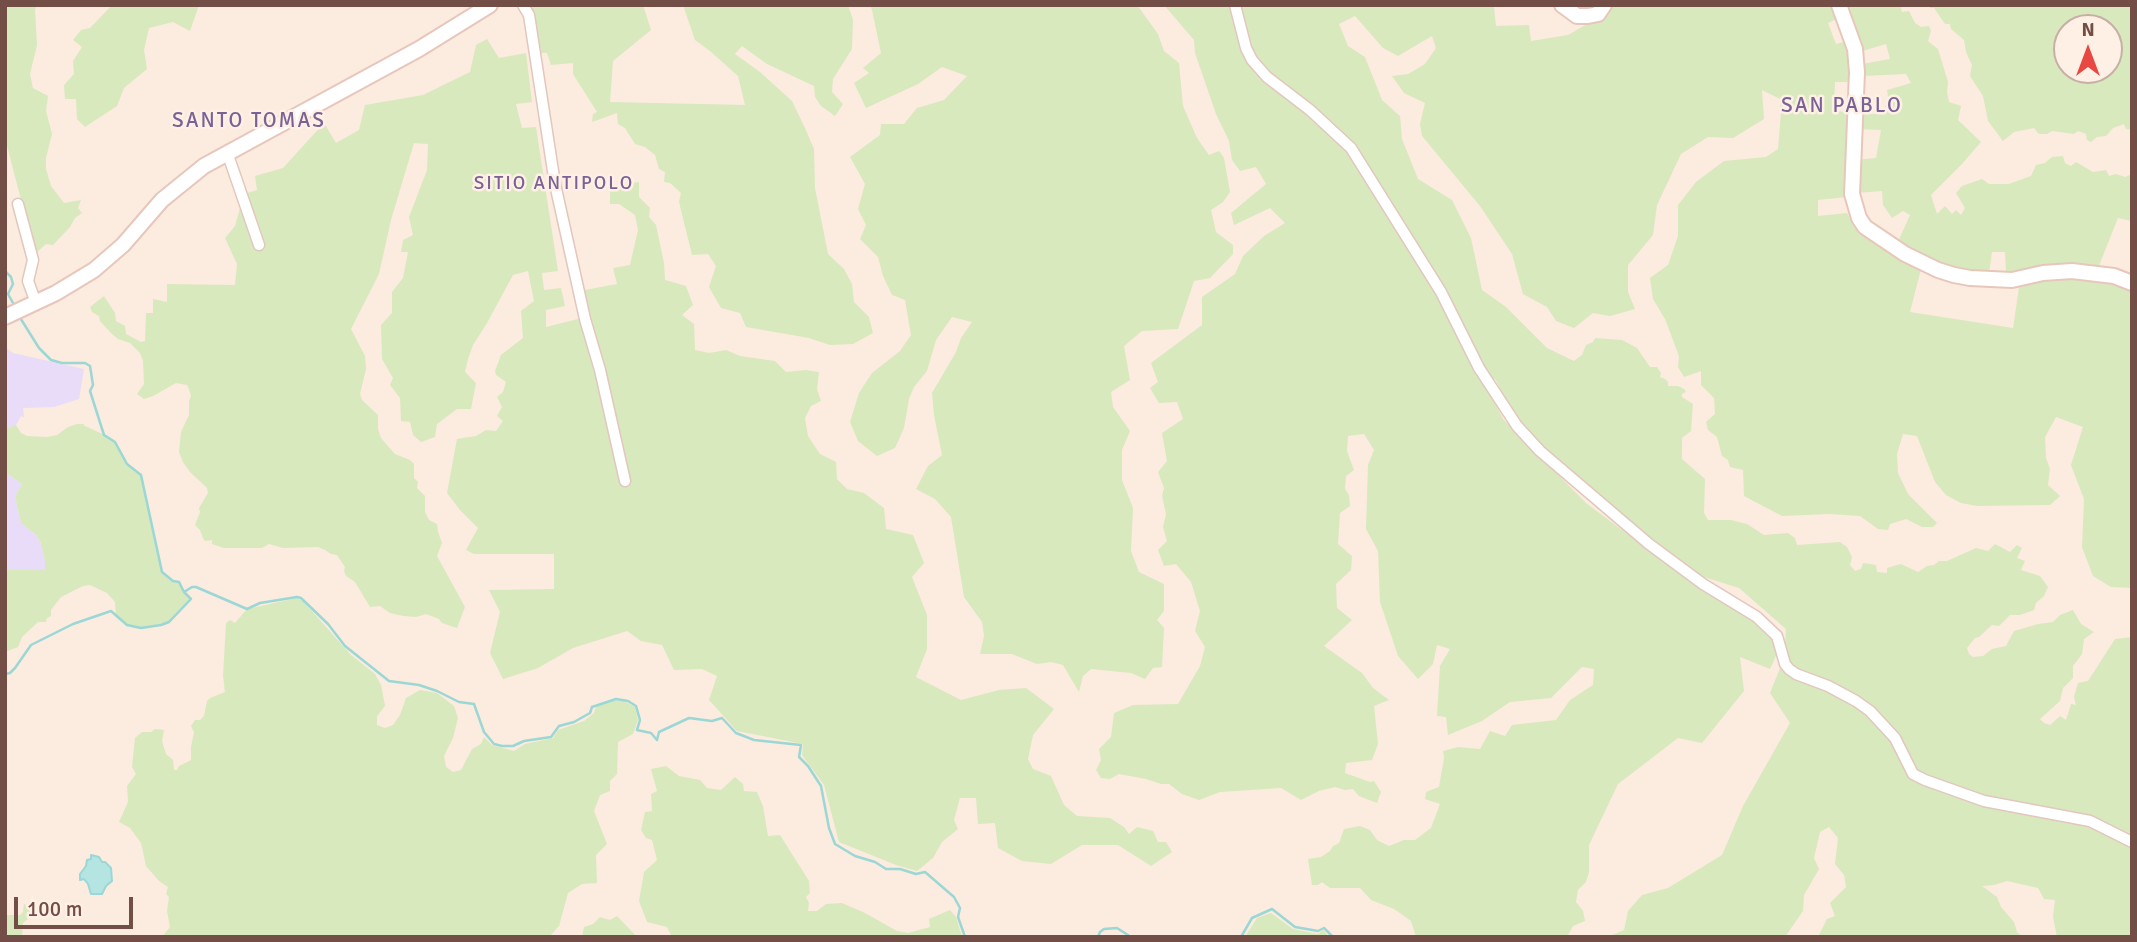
<!DOCTYPE html>
<style>
body{margin:0}
#map{position:relative;width:2137px;height:942px;overflow:hidden;background:#fcebdf;font-family:Signika,sans-serif}
canvas{display:block}
.frame{position:absolute;inset:0;border:7px solid #724e47;pointer-events:none}
.north{position:absolute;left:2053px;top:14px;width:70px;height:70px;box-sizing:border-box;background:#fff0e5;border:2px solid #c7afa6;border-radius:50%;rotate:0deg;font-size:19px;font-weight:700;line-height:28px;text-align:center;color:#724e47}
.north::after{content:'';display:block;margin:auto;width:24px;height:32px;background:#e84742;clip-path:polygon(50% 0,100% 100%,50% 72%,0 100%)}
.scale{position:absolute;left:14px;top:897px;width:119px;height:32px;box-sizing:border-box;border:4px solid #724e47;border-top:0;padding-left:9px;font-size:21px;line-height:24px;white-space:nowrap;color:#724e47;-webkit-text-stroke:5px #fff0e5;paint-order:stroke}
</style>
<div id="map">
<canvas width="2137" height="942"></canvas>
<div class="frame"></div>
<div class="north">N</div>
<div class="scale">100 m</div>
</div>
<script>
const context = document.querySelector('canvas').getContext('2d');
context.lineJoin = 'round';
function fillPath(path, color) { context.fillStyle = color; context.fill(path, 'evenodd'); }
const shape = rows => new Path2D(rows.map(r => 'M' + r).join(''));
function trace(path, color, width, dash) { context.strokeStyle = color; context.lineWidth = width; context.lineCap = dash ? 'butt' : 'round'; context.setLineDash(dash || []); context.stroke(path); }
function write(font, color, halo, rows, align = 'center') {
  context.font = font + ' Signika,sans-serif'; context.lineWidth = 5; context.setLineDash([]); context.textBaseline = 'middle'; context.strokeStyle = halo; context.fillStyle = color; for (const [text, x, y, turn = 0] of rows) {
    context.save(); context.translate(x, y); context.rotate((+turn || 0) * Math.PI / 180); context.textAlign = isNaN(turn) ? turn : align; if (halo) context.strokeText(text, 0, 0); context.fillText(text, 0, 0); context.restore();
  }
}
fillPath(shape([
 [5,347,13,353,84,369,79,399,54,407,23,408,24,417,21,416,16,425,5,429],
 [5,472,22,484,15,497,21,523,36,535,40,541,45,560,45,570,5,570]
]), '#e8dcf8');
fillPath(shape([
 [5,5,37,5,35,10,37,45,30,74,33,88,48,96,46,111,52,134,46,158,46,169,51,186,64,203,81,200,78,208,82,213,75,218,70,227,53,245,46,244,35,254,5,138],
 [112,5,199,5,190,31,173,22,149,28,144,50,147,69,124,88,117,106,85,127,77,119,76,99,65,99,64,85,74,74,73,61,82,47,73,40,81,30,90,28],
 [520,5,643,5,651,30,613,61,610,102,745,105,738,76,710,51,695,40,683,5,848,5,853,20,852,49,833,79,832,92,843,104,835,116,821,106,815,97,814,86,767,64,742,46,735,54,760,72,792,101,805,128,814,149,815,188,828,254,844,269,852,284,854,302,869,317,873,333,853,344,830,345,809,338,746,327,740,313,721,308,709,287,716,266,708,254,692,255,679,202,681,193,670,183,664,182,665,172,659,169,655,155,645,147,635,144,625,128,618,124,617,113,592,122,593,114,597,112,573,74,573,63,551,65,547,53,531,53],
 [870,5,1137,5,1158,34,1164,51,1179,63,1183,106,1197,138,1209,155,1219,151,1224,158,1230,192,1223,202,1211,210,1216,232,1233,245,1233,254,1210,278,1194,281,1178,329,1142,331,1124,346,1130,380,1111,392,1113,407,1130,431,1122,450,1122,480,1133,508,1131,551,1139,572,1164,584,1164,611,1157,620,1164,628,1162,667,1153,668,1145,679,1131,673,1091,669,1083,676,1079,692,1063,665,1051,662,1037,664,1012,654,980,654,984,636,982,622,964,597,951,517,935,499,916,489,928,466,942,455,934,415,932,393,956,352,961,338,972,322,952,317,936,340,927,371,914,387,909,399,904,428,895,448,877,456,858,441,850,422,859,393,872,373,900,351,911,335,905,300,892,295,883,276,878,257,860,239,866,225,858,209,865,184,850,157,880,135,881,124,904,124,917,108,944,100,967,76,942,67,918,84,866,108,854,83,869,73,863,68,881,53,872,10],
 [1164,5,1455,5,1455,7,1494,7,1496,26,1529,25,1531,41,1568,35,1594,20,1608,5,1834,5,1839,18,1828,23,1836,44,1847,41,1852,49,1851,82,1835,82,1834,111,1849,112,1847,197,1818,200,1818,216,1847,213,1852,222,1868,237,1921,269,1910,312,2013,328,2020,281,2064,275,2105,276,2132,287,2132,588,2111,587,2093,576,2082,547,2084,499,2071,465,2083,427,2056,417,2045,437,2046,458,2050,469,2048,485,2060,496,2050,505,1977,506,1961,503,1946,495,1935,482,1917,436,1903,434,1897,454,1898,473,1908,494,1937,523,1933,527,1922,527,1906,519,1890,524,1888,530,1878,529,1860,516,1829,514,1782,516,1744,496,1743,470,1730,467,1728,460,1722,456,1717,437,1708,430,1706,422,1715,414,1714,398,1701,385,1701,371,1684,377,1678,367,1679,356,1665,319,1653,299,1650,278,1668,265,1678,236,1678,205,1696,182,1724,161,1766,157,1778,149,1781,113,1780,99,1762,90,1764,119,1733,138,1708,137,1681,154,1657,205,1653,235,1628,265,1628,292,1635,309,1610,316,1593,313,1574,328,1556,321,1547,307,1523,294,1512,254,1480,206,1422,136,1420,124,1425,103,1404,93,1392,76,1408,74,1425,64,1436,48,1432,36,1398,56,1383,48,1355,16,1339,24,1348,46,1365,57,1382,100,1400,116,1402,139,1418,179,1452,200,1471,238,1482,290,1506,307,1547,348,1574,361,1582,355,1586,345,1593,342,1595,338,1622,340,1637,348,1650,367,1657,367,1661,373,1660,377,1665,379,1668,382,1668,386,1678,386,1684,389,1686,392,1682,394,1682,397,1693,404,1691,431,1682,438,1682,459,1705,479,1704,513,1708,520,1731,520,1747,524,1764,535,1788,533,1795,538,1797,545,1840,542,1847,547,1852,557,1850,565,1855,571,1861,569,1863,563,1876,565,1877,572,1887,573,1887,568,1901,564,1918,572,1927,566,1934,565,1939,561,1947,561,1976,548,1988,551,1995,544,2010,552,2017,545,2022,548,2017,558,2025,561,2021,570,2040,576,2048,587,2044,596,2036,603,2034,610,2020,615,2010,615,1999,626,1992,625,1979,637,1975,638,1967,648,1969,654,1973,657,1983,656,1992,649,2006,646,2014,631,2038,624,2053,622,2060,615,2073,610,2081,624,2094,632,2084,639,2082,654,2073,666,2073,678,2063,688,2060,701,2040,719,2044,723,2050,725,2060,716,2066,720,2071,704,2076,705,2074,697,2078,683,2088,681,2115,639,2132,637,2132,937,2057,937,2053,917,2055,900,2044,899,2038,888,2007,881,1994,885,1982,886,1997,897,2001,907,2014,922,2017,932,2023,937,1818,937,1827,919,1835,916,1830,903,1846,887,1844,875,1835,864,1838,838,1829,827,1820,832,1814,858,1819,869,1804,895,1803,911,1785,937,1608,937,1624,930,1628,911,1642,895,1668,888,1722,855,1743,806,1790,723,1770,693,1784,658,1786,629,1739,588,1704,577,1638,535,1560,470,1515,415,1495,379,1485,383,1503,419,1586,503,1693,583,1762,624,1779,649,1770,669,1740,657,1744,691,1702,743,1678,738,1618,784,1589,845,1589,872,1586,882,1578,890,1576,902,1583,911,1585,921,1573,926,1567,937,1416,937,1411,921,1394,909,1371,900,1360,888,1330,888,1322,882,1318,885,1312,885,1308,859,1321,857,1330,851,1333,846,1339,843,1344,829,1360,826,1370,830,1377,840,1389,846,1404,840,1415,840,1431,828,1440,804,1425,799,1426,792,1439,787,1444,758,1443,751,1458,747,1480,749,1490,731,1505,736,1512,725,1556,720,1570,700,1593,685,1594,669,1582,667,1551,698,1510,702,1482,721,1448,735,1446,717,1437,716,1440,666,1450,649,1437,645,1433,664,1418,679,1398,656,1380,602,1378,551,1366,529,1368,465,1374,450,1364,434,1348,436,1347,451,1354,470,1346,476,1345,489,1349,495,1350,506,1340,513,1338,544,1352,556,1351,570,1336,584,1337,608,1352,620,1324,646,1362,673,1373,688,1389,700,1374,706,1378,744,1372,760,1346,763,1345,773,1370,782,1374,781,1381,792,1377,803,1359,796,1353,789,1345,790,1335,787,1319,791,1301,800,1281,788,1220,792,1199,800,1182,794,1169,784,1161,784,1146,779,1119,774,1110,779,1101,778,1096,770,1101,760,1099,749,1111,737,1114,713,1133,705,1178,704,1200,666,1205,647,1195,631,1200,611,1191,582,1176,564,1164,566,1158,550,1167,541,1163,527,1166,514,1162,496,1164,488,1158,472,1167,461,1162,433,1183,419,1177,402,1159,403,1150,388,1158,382,1151,363,1202,325,1202,297,1235,274,1243,256,1264,236,1285,223,1270,208,1234,225,1231,213,1266,184,1256,167,1240,171,1232,160,1229,141,1216,114,1195,53,1194,40],
 [1844,5,1900,5,1902,12,1909,11,1915,23,1921,27,1929,26,1931,31,1928,41,1938,49,1948,82,1947,92,1949,102,1961,106,1958,120,1981,142,1962,164,1931,195,1937,214,1945,206,1952,214,1956,210,1961,215,1965,208,1956,193,1962,186,1982,179,1989,184,2009,184,2031,176,2036,165,2045,163,2052,157,2063,156,2065,163,2071,166,2076,162,2093,172,2106,170,2109,176,2116,174,2125,177,2132,174,2132,221,2118,218,2098,268,2063,265,2006,274,2005,252,1992,252,1989,273,1941,265,1897,244,1910,215,1903,211,1892,218,1883,205,1882,191,1856,193,1856,160,1876,158,1881,130,1857,129,1859,114,1885,114,1885,105,1889,104,1887,90,1911,83,1906,74,1862,76,1862,64,1890,59,1886,44,1859,52],
 [1928,5,2132,5,2132,130,2126,129,2124,124,2113,128,2106,136,2097,137,2091,142,2087,140,2086,134,2078,131,2074,134,2052,131,2047,134,2039,134,2034,128,2014,132,2003,141,1988,121,1983,96,1970,76,1972,65,1966,52,1964,40,1951,29,1950,24,1945,24,1934,8,1930,8],
 [2067,28,2109,28,2109,70,2067,70],
 [487,39,499,58,526,53,532,102,516,104,522,128,536,127,558,271,542,273,544,290,561,288,565,306,546,310,546,327,582,318,574,292,617,284,613,268,630,265,638,230,635,215,619,204,610,204,610,186,639,182,639,197,650,208,649,217,656,225,664,263,665,280,686,286,693,305,682,315,694,324,695,350,709,353,726,350,740,356,775,361,786,372,806,370,819,372,817,389,821,401,811,406,805,418,808,436,820,454,836,462,837,479,847,489,864,493,884,508,886,529,913,535,924,563,912,577,927,615,927,649,916,677,961,700,999,690,1026,688,1054,709,1033,735,1028,759,1033,769,1051,776,1064,805,1077,816,1110,818,1124,827,1129,834,1137,827,1153,831,1158,842,1166,842,1172,852,1151,866,1118,845,1082,845,1051,864,1022,861,998,848,995,823,978,824,976,798,960,798,954,820,958,829,942,842,933,858,917,871,896,865,839,842,824,785,802,755,803,744,737,731,709,700,717,676,702,669,674,670,662,645,641,641,627,631,573,648,538,668,503,679,490,653,500,612,489,590,554,589,554,554,474,554,466,550,478,528,460,510,447,493,457,439,476,436,486,430,496,431,503,421,497,416,502,407,497,397,503,392,506,382,496,375,495,371,501,355,523,338,521,311,534,301,528,271,513,275,487,323,473,345,468,359,465,372,476,383,471,409,457,409,437,424,435,437,421,442,413,435,410,422,401,421,400,398,390,385,393,378,382,359,381,325,392,313,392,292,403,278,408,252,401,252,403,240,413,235,409,217,427,170,428,144,414,143,391,220,379,274,351,329,365,356,366,369,360,394,362,400,378,415,378,429,381,438,387,445,395,454,410,460,414,464,414,478,418,482,417,488,425,496,425,512,429,520,437,524,438,532,442,543,437,556,465,607,457,628,442,623,439,619,426,614,416,617,404,616,390,613,380,606,370,607,355,582,346,576,344,571,345,567,337,555,331,554,325,550,318,547,283,548,269,544,262,548,224,548,212,544,212,540,205,541,203,538,200,530,195,525,200,512,199,508,208,493,207,488,190,472,183,462,179,452,181,432,189,415,189,401,191,396,189,389,187,385,176,383,153,396,144,399,137,394,144,384,143,361,140,353,130,343,118,339,111,333,100,321,99,316,92,312,90,307,104,296,115,313,116,321,125,326,126,334,141,342,145,341,146,313,153,313,153,299,167,302,167,284,235,285,237,264,225,238,235,226,244,194,257,190,255,176,283,168,324,123,336,143,359,130,365,105,423,95,470,72,476,45],
 [77,424,85,424,83,425,109,437,115,442,127,464,141,475,162,572,173,581,179,582,184,592,191,599,169,622,141,628,127,625,116,617,115,602,107,593,90,585,83,586,61,597,51,610,51,616,47,618,46,622,38,622,22,637,18,647,5,652,5,570,45,570,45,560,40,541,36,535,21,523,15,497,22,484,5,472,5,429,16,425,21,433,27,436,47,437,57,435,68,427],
 [297,598,303,601,351,655,375,674,381,685,385,706,377,716,377,725,385,728,393,725,400,715,406,698,420,690,437,693,454,706,458,718,453,738,444,756,446,767,453,772,461,770,472,749,481,744,484,737,492,745,514,751,525,744,553,738,558,730,584,721,594,713,596,707,610,700,624,701,635,707,638,720,633,734,618,742,617,774,610,781,610,791,600,795,594,811,607,844,596,855,597,883,582,884,568,893,559,926,549,937,162,937,170,927,167,911,169,897,166,894,168,887,159,881,146,866,141,843,130,828,119,822,128,802,127,786,136,774,132,767,135,738,142,732,151,732,155,729,164,730,162,741,166,754,173,760,174,770,177,770,179,766,191,760,191,747,194,732,191,726,195,720,200,720,204,716,207,701,210,698,225,692,223,676,226,623,230,620,235,623,247,609],
 [666,766,679,776,700,780,707,788,721,790,735,777,743,784,744,791,757,792,763,806,768,836,780,835,809,881,810,893,806,897,809,903,808,911,817,911,826,904,842,903,865,913,897,931,908,933,930,927,929,919,950,910,956,917,962,937,672,937,667,927,647,922,639,901,644,872,657,860,652,840,646,838,641,830,645,812,652,811,651,794,657,791,651,769],
 [24,904,31,907,30,917,23,923,22,937,5,937,5,915,20,915,23,912],
 [1271,913,1293,929,1318,934,1323,930,1329,937,1245,937,1257,918],
 [617,916,637,937,582,937,584,927,593,924,600,917,610,920]
]), '#d8e9be');
const water = shape([
 [91,855,99,857,102,862,105,862,111,868,112,881,106,886,102,894,91,894,88,884,84,879,80,880,80,874,86,866,87,860,91,859,91,855]
]);
fillPath(water, '#b4e5e3');
trace(water, '#9ad7d5', 2);
trace(shape([
 [5,271,11,277,13,284,8,294,13,303],
 [184,592,192,587,196,587,247,609,260,603,297,597,301,598,328,624,345,646,389,681,419,685,437,691,459,702,474,704,484,732,494,744,502,746,513,746,524,741,551,737,559,726,574,722,590,713,592,707,616,699,628,701,636,706,640,720,637,730,651,733,657,740,659,732,689,718,712,721,722,718,736,733,754,740,801,745,799,757,808,766,821,786,829,828,835,844,855,856,875,862,886,869,900,869,916,874,925,872,954,897,960,908,958,917,965,937],
 [5,674,10,673,15,668,31,645,73,624,111,611,127,625,141,628,161,625,169,622,191,599,184,592,179,582,173,581,162,572,141,475,127,464,115,442,104,435,90,391,93,385,90,366,85,363,62,363,51,360,39,348,19,316],
 [1098,937,1100,932,1104,929,1117,928,1131,937],
 [1241,937,1252,918,1272,909,1295,927,1318,931,1324,928,1333,937]
]), '#9ad7d5', 2.5);
const street = shape([
 [523,5,529,15,555,184,585,319,600,370,625,481],
 [1235,5,1246,48,1252,60,1267,77,1310,110,1351,148,1441,292,1479,368,1517,426,1540,451,1649,544,1703,584,1757,617,1777,636,1785,664,1789,669,1796,674,1828,686,1856,701,1870,711,1895,738,1913,774,1925,780,1984,801,2090,821,2132,842],
 [227,152,259,245],
 [18,204,33,260,28,281,36,303]
]);
const secondary = shape([
 [1562,5,1577,16,1588,16,1598,14,1604,5],
 [1839,5,1855,49,1857,72,1852,194,1859,218,1865,227,1905,254,1938,270,1954,275,1970,278,2012,280,2043,273,2072,271,2114,276,2132,283],
 [5,317,56,293,94,270,123,245,162,200,204,166,419,49,490,5]
]);
trace(street, '#e2c7be', 13);
trace(secondary, '#e7c7bb', 18);
trace(street, '#fff', 10);
trace(secondary, '#fff', 14);
context.letterSpacing = '2px';
write('19px', '#7a6296', '#fff0e5', [
 ["SITIO ANTIPOLO",554,184]
]);
context.letterSpacing = '0px';
context.letterSpacing = '2px';
write('21px', '#7a6296', '#fff0e5', [
 ["SAN PABLO",1842,106],
 ["SANTO TOMAS",249,121]
]);
context.letterSpacing = '0px';
</script>
